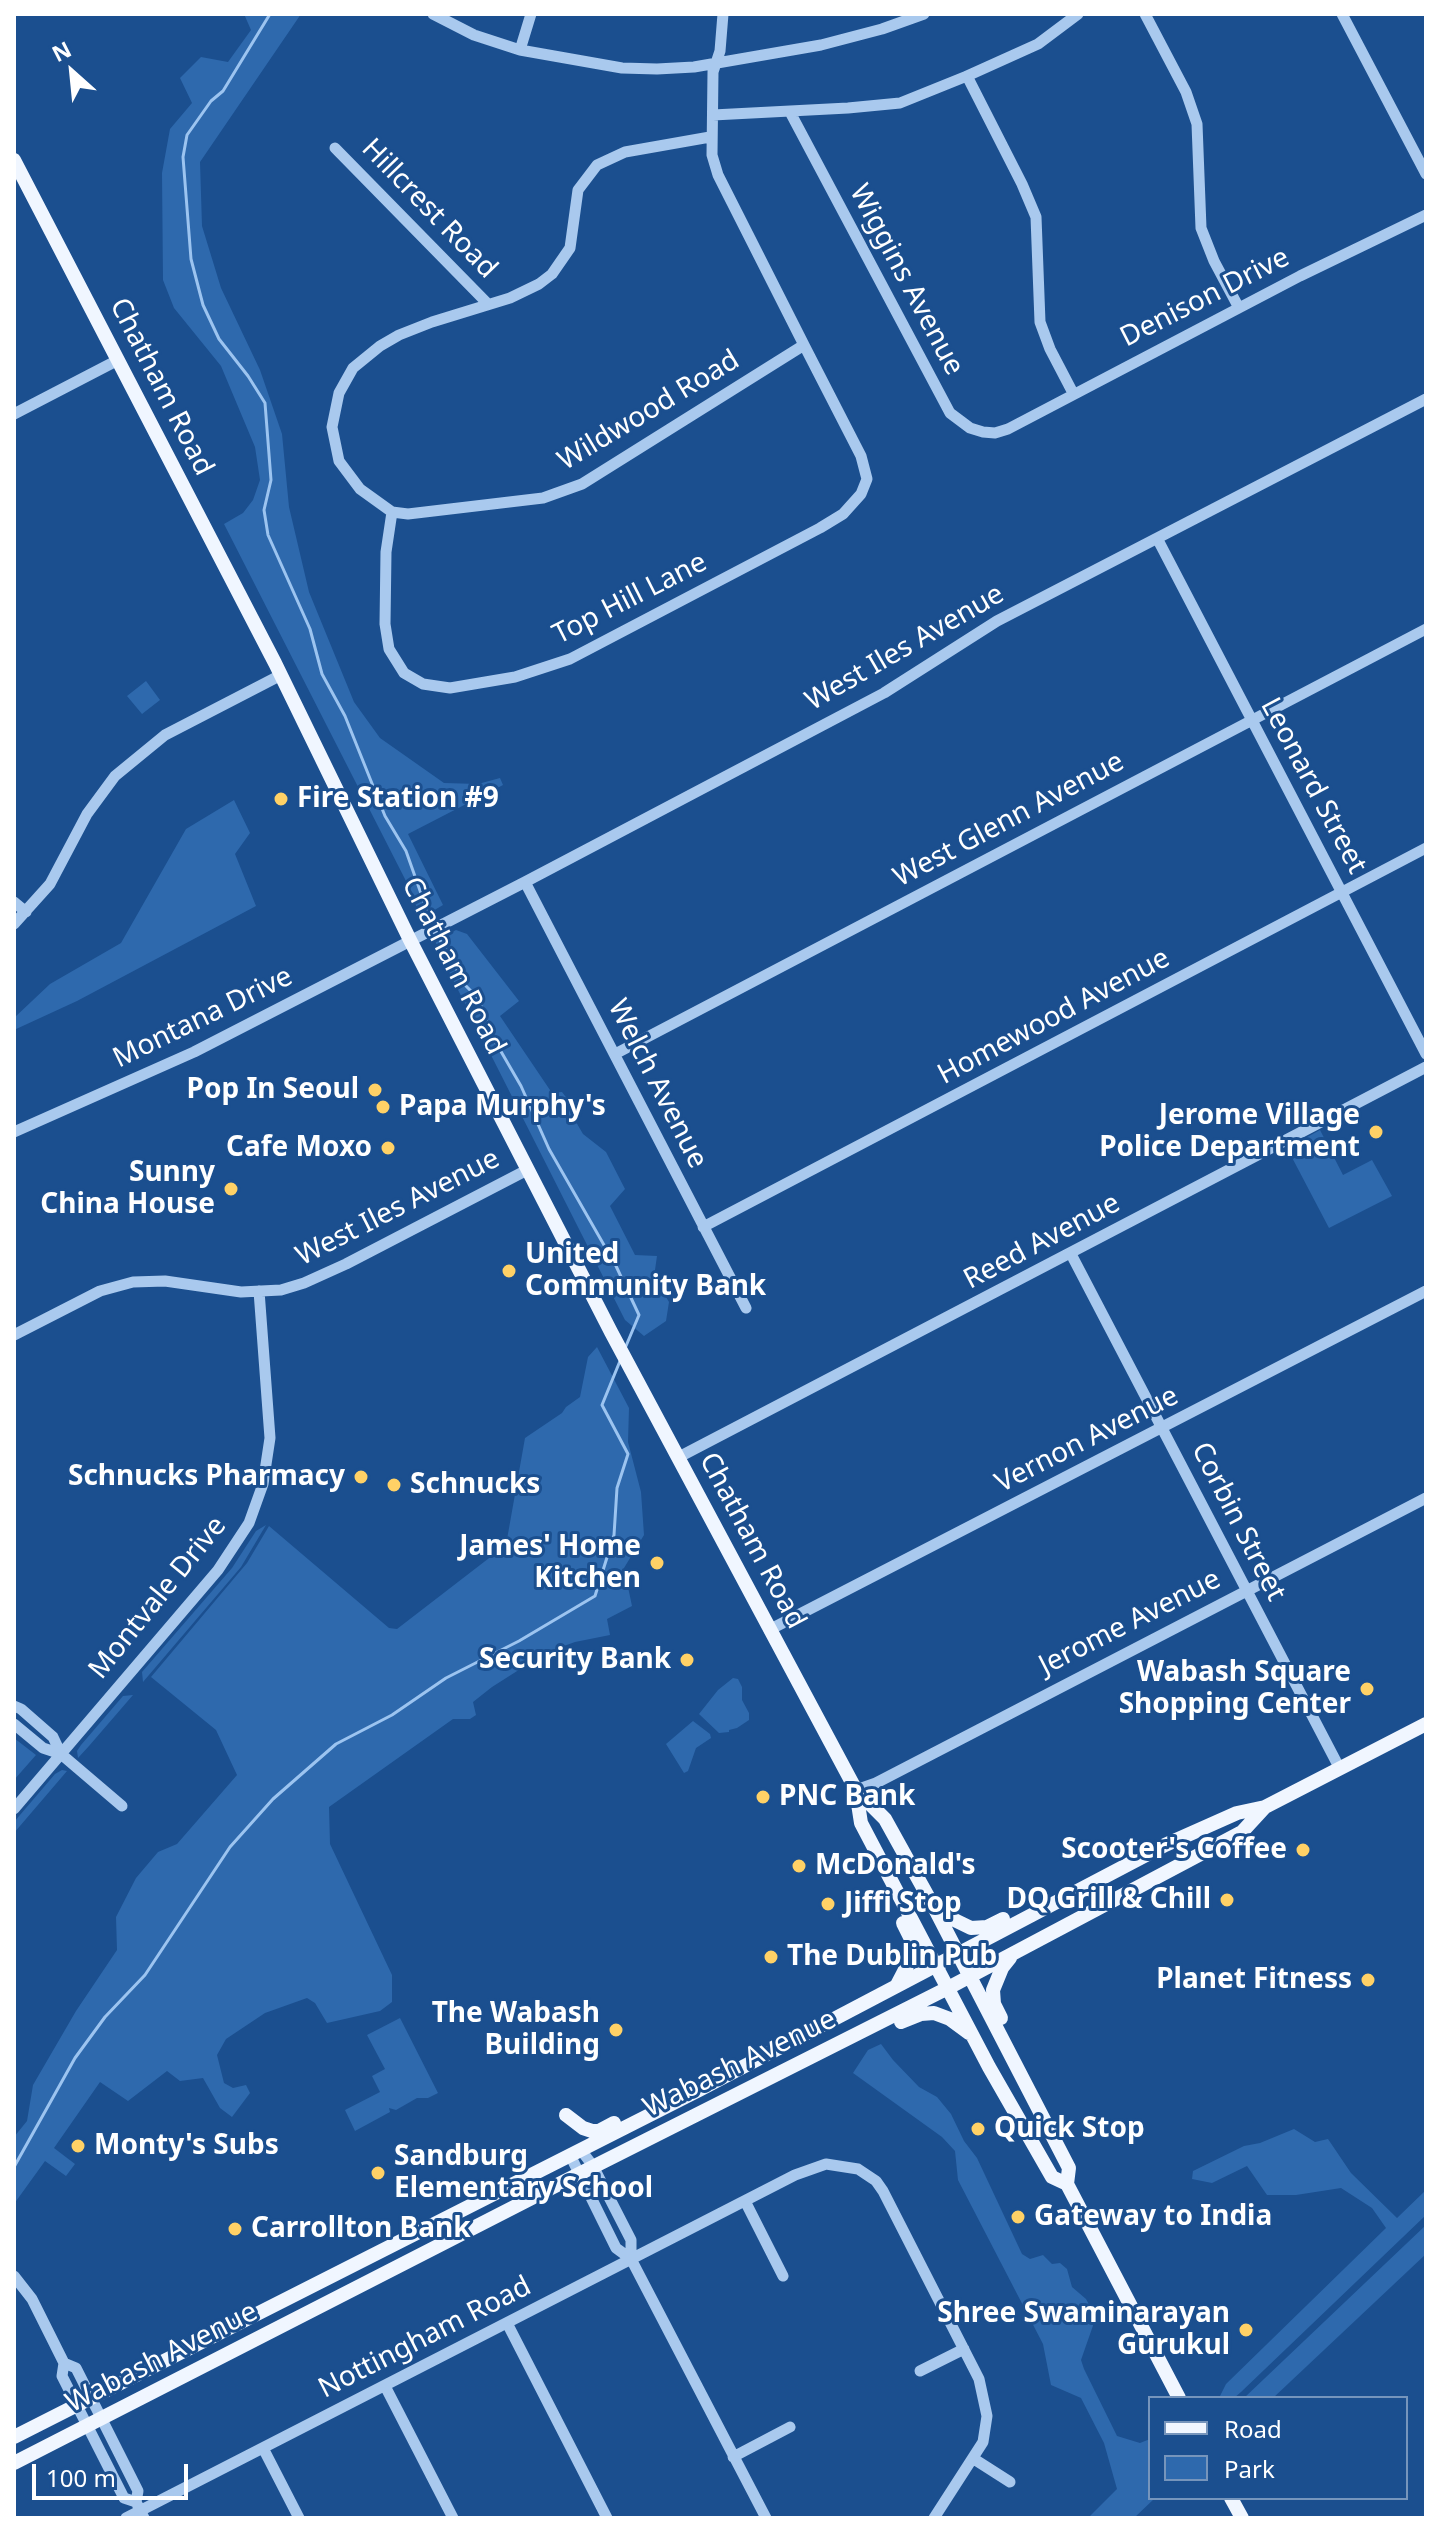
<!DOCTYPE html>
<style>
body{margin:0}
#map{position:relative;width:1440px;height:2532px;overflow:hidden;background:#1b4f8f;font-family:"Noto Sans",sans-serif}
canvas{display:block}
.frame{position:absolute;inset:0;border:16px solid #fff;pointer-events:none}
.legend{position:absolute;left:1148px;top:2396px;width:260px;height:104px;box-sizing:border-box;background:#1b4f8f;border:2px solid #7695bc;margin:0;padding:10px 14px;list-style:none;font-size:24px;color:#fff}
.legend li{display:flex;align-items:center;gap:16px;height:40px}
.legend b{width:40px;border:2px solid #7695bc}
.north{position:absolute;left:32px;top:32px;width:80px;height:80px;-webkit-text-stroke:6px #1b4f8f;paint-order:stroke;rotate:333deg;font-size:22px;font-weight:700;line-height:32px;text-align:center;color:#fff}
.north::after{content:'';display:block;margin:auto;width:28px;height:36px;background:#fff;clip-path:polygon(50% 0,100% 100%,50% 72%,0 100%)}
.scale{position:absolute;left:32px;top:2464px;width:156px;height:36px;box-sizing:border-box;border:4px solid #fff;border-top:0;padding-left:10px;font-size:24px;line-height:28px;white-space:nowrap;color:#fff;-webkit-text-stroke:6px #1b4f8f;paint-order:stroke}
</style>
<div id="map">
<canvas width="1440" height="2532"></canvas>
<div class="frame"></div>
<ul class="legend">
<li><b style="height:10px;background:#f0f6ff"></b>Road</li>
<li><b style="height:22px;background:#2e69ad"></b>Park</li>
</ul>
<div class="north">N</div>
<div class="scale">100 m</div>
</div>
<script>
const context = document.querySelector('canvas').getContext('2d');
context.lineJoin = 'round';
function fillPath(path, color) { context.fillStyle = color; context.fill(path, 'evenodd'); }
const shape = rows => new Path2D(rows.map(r => 'M' + r).join(''));
function trace(path, color, width, dash) { context.strokeStyle = color; context.lineWidth = width; context.lineCap = dash ? 'butt' : 'round'; context.setLineDash(dash || []); context.stroke(path); }
function write(font, color, halo, rows, align = 'center') {
  context.font = font + ' "Noto Sans",sans-serif'; context.lineWidth = 6; context.setLineDash([]); context.textBaseline = 'middle'; context.strokeStyle = halo; context.fillStyle = color; for (const [text, x, y, turn = 0] of rows) {
    context.save(); context.translate(x, y); context.rotate((+turn || 0) * Math.PI / 180); context.textAlign = isNaN(turn) ? turn : align; if (halo) context.strokeText(text, 0, 0); context.fillText(text, 0, 0); context.restore();
  }
}
fillPath(shape([
 [244,14,301,14,200,162,202,226,221,288,260,370,282,434,289,507,309,592,354,702,380,738,444,783,478,784,500,778,503,785,408,834,443,905,421,918,407,883,224,524,243,513,253,500,260,480,255,447,221,366,174,308,163,280,162,173,170,129,192,103,180,78,201,57,228,62,251,30],
 [146,681,160,700,142,714,127,696],
 [234,800,250,833,235,854,256,906,77,1001,14,1030,14,1018,50,984,121,943,186,829],
 [456,930,467,934,519,1001,500,1016,552,1093,562,1092,572,1105,576,1122,583,1134,606,1152,625,1189,610,1206,635,1255,657,1256,654,1277,669,1302,666,1321,644,1336,625,1320,450,974,435,941],
 [1320,1130,1343,1175,1372,1160,1392,1196,1329,1228,1287,1148],
 [597,1347,629,1408,628,1442,641,1492,644,1535,624,1568,632,1606,607,1619,610,1635,575,1642,547,1652,492,1687,473,1702,476,1715,470,1719,453,1719,329,1807,330,1844,392,1975,392,2002,380,2011,327,2023,315,2003,307,1998,265,2013,226,2039,217,2055,224,2083,233,2088,246,2085,250,2093,232,2117,220,2108,203,2078,180,2081,167,2071,128,2101,100,2082,54,2148,75,2164,66,2176,45,2161,14,2204,14,2137,27,2121,33,2085,76,2011,117,1950,116,1917,136,1878,158,1852,177,1844,237,1775,216,1730,151,1677,247,1563,269,1526,389,1628,397,1629,506,1545,525,1438,562,1413,566,1407,580,1397,588,1357],
 [266,1525,241,1567,143,1682,142,1672,232,1568,256,1531],
 [733,1678,738,1679,742,1687,742,1700,749,1713,749,1720,737,1728,729,1730,729,1732,719,1733,699,1714,718,1690],
 [133,1695,89,1746,78,1758,77,1751,81,1745,123,1696],
 [693,1721,710,1734,711,1738,696,1748,688,1771,684,1773,666,1744],
 [14,1738,36,1755,14,1780],
 [62,1770,67,1771,14,1833,14,1822,55,1774],
 [400,2018,438,2093,428,2098,417,2098,396,2110,389,2108,390,2112,355,2131,345,2110,380,2092,372,2076,385,2069,367,2035],
 [881,2044,893,2060,919,2087,937,2097,951,2114,964,2141,977,2158,1022,2254,1030,2259,1043,2255,1052,2264,1060,2263,1067,2269,1072,2287,1086,2299,1096,2317,1081,2360,1084,2369,1117,2436,1140,2443,1150,2439,1150,2498,1155,2498,1134,2518,1088,2518,1117,2489,1104,2443,1081,2398,1051,2385,1043,2344,958,2180,955,2151,942,2137,853,2073,868,2050],
 [1294,2129,1315,2142,1328,2139,1351,2173,1397,2218,1426,2190,1426,2215,1241,2392,1234,2398,1219,2398,1226,2384,1386,2228,1372,2208,1341,2188,1296,2195,1267,2195,1247,2166,1212,2183,1192,2179,1193,2171,1244,2146,1260,2143],
 [1426,2225,1426,2254,1273,2398,1244,2398]
]), '#2e69ad');
trace(shape([
 [270,14,223,91,211,101,187,135,183,157,191,259,203,305,219,339,248,376,265,403,271,480,264,510,268,535,310,629,322,674,345,716,385,816,406,851,429,916],
 [440,940,466,986,478,998,492,1036,521,1086,549,1149,616,1266,639,1315,626,1346],
 [14,2167,75,2058,105,2017,145,1975,230,1847,273,1799,336,1744,392,1715,446,1678,519,1641,595,1596,614,1535,617,1488,628,1454,602,1405,620,1361]
]), '#9cc4f0', 3);
trace(shape([
 [433,14,474,35,520,50,622,68,657,69,694,67,821,45,882,29,924,14],
 [1145,14,1186,92,1197,124,1201,228,1214,261,1239,308],
 [1342,14,1426,174],
 [520,50,531,14],
 [967,76,1022,184,1036,217,1040,322,1050,349,1073,393],
 [790,112,950,413,970,428,983,432,995,433,1008,429,1300,276,1426,215],
 [713,115,848,108,900,103,967,76,1038,44,1078,14],
 [710,137,625,152,597,165,578,190,570,248,552,274,539,284,510,298,432,322,399,335,380,346,353,368,339,393,332,427,339,461,360,489,392,512,408,514,543,498,582,484,804,345,718,175,712,155,713,72,720,51,723,14],
 [335,148,488,304],
 [14,414,118,360],
 [392,512,386,552,385,624,389,649,404,673,423,684,450,688,515,677,570,659,820,528,843,514,861,494,867,479,861,456,804,345],
 [1158,540,1426,1054],
 [525,882,746,1308],
 [14,902,26,912],
 [14,924,50,884,87,814,115,776,165,735,281,675],
 [615,1054,1426,629],
 [14,1132,194,1052,525,882,884,693,997,621,1426,399],
 [703,1227,1426,848],
 [1071,1254,1340,1769],
 [14,1335,100,1291,133,1282,165,1281,241,1292,281,1290,304,1283,346,1264,527,1170],
 [679,1457,1426,1067],
 [769,1630,1426,1291],
 [14,1706,21,1709,53,1737,61,1754,122,1806],
 [14,1724,43,1748,61,1754],
 [856,1790,876,1783,1426,1498],
 [14,1809,218,1570,249,1523,263,1484,270,1438,259,1291],
 [581,2150,593,2166,631,2240,631,2259,766,2518],
 [570,2155,616,2248,631,2259],
 [745,2201,783,2276],
 [14,2276,32,2299,64,2363,62,2376,124,2498,136,2502],
 [507,2323,607,2518],
 [64,2363,76,2368,138,2491,136,2502,144,2518],
 [920,2371,964,2349],
 [385,2386,453,2518],
 [263,2448,299,2518],
 [733,2457,790,2427],
 [974,2459,1010,2482],
 [126,2518,795,2175,826,2164,858,2169,876,2181,883,2191,979,2379,987,2416,983,2442,934,2518]
]), '#a9c9ee', 11);
trace(shape([
 [14,160,275,663,410,940,611,1332,856,1790,885,1819,936,1911,1069,2168,1067,2184,1179,2398],
 [856,1791,861,1823,989,2067,1052,2177,1067,2184],
 [938,1912,971,1928,987,1927,1003,1919],
 [897,1985,909,1962,912,1949,911,1939,903,1923],
 [1001,2018,994,2004,993,1990,1002,1968,1010,1958],
 [901,2022,921,2014,934,2013,950,2019,969,2033],
 [566,2115,583,2128,592,2131,599,2131,614,2123],
 [14,2437,699,2090,1165,1845,1237,1813,1265,1807,1426,1724],
 [14,2463,561,2183,948,1988,1242,1832,1265,1807],
 [1231,2498,1242,2518]
]), '#f0f6ff', 14);
for (const [x, y, r, color] of [
 [281,799,8,"#ffd166"],
 [375,1090,8,"#ffd166"],
 [383,1107,8,"#ffd166"],
 [1376,1132,8,"#ffd166"],
 [388,1148,8,"#ffd166"],
 [231,1189,8,"#ffd166"],
 [509,1271,8,"#ffd166"],
 [361,1477,8,"#ffd166"],
 [394,1485,8,"#ffd166"],
 [657,1563,8,"#ffd166"],
 [687,1660,8,"#ffd166"],
 [1367,1689,8,"#ffd166"],
 [763,1797,8,"#ffd166"],
 [1303,1850,8,"#ffd166"],
 [799,1866,8,"#ffd166"],
 [1227,1900,8,"#ffd166"],
 [828,1904,8,"#ffd166"],
 [771,1957,8,"#ffd166"],
 [1368,1980,8,"#ffd166"],
 [616,2030,8,"#ffd166"],
 [978,2129,8,"#ffd166"],
 [78,2146,8,"#ffd166"],
 [378,2173,8,"#ffd166"],
 [1018,2217,8,"#ffd166"],
 [235,2229,8,"#ffd166"],
 [1246,2330,8,"#ffd166"]
]) { const dot = new Path2D(); dot.arc(x, y, r, 0, 2 * Math.PI); context.fillStyle = color; context.fill(dot); trace(dot, '#1b4f8f', 3); }
write('28px', '#fff', '#1b4f8f', [
 ["Hillcrest Road",429,209,46],
 ["Wiggins Avenue",906,280,62],
 ["Denison Drive",1205,298,-27],
 ["Chatham Road",161,387,63],
 ["Wildwood Road",649,411,-31],
 ["Top Hill Lane",630,599,-27],
 ["West Iles Avenue",905,648,-30],
 ["Leonard Street",1313,786,62],
 ["West Glenn Avenue",1009,820,-28],
 ["Chatham Road",453,966,63],
 ["Homewood Avenue",1054,1017,-28],
 ["Montana Drive",203,1018,-26],
 ["Welch Avenue",657,1084,63],
 ["West Iles Avenue",398,1208,-27],
 ["Reed Avenue",1042,1242,-28],
 ["Vernon Avenue",1087,1440,-27],
 ["Corbin Street",1238,1522,63],
 ["Chatham Road",752,1541,62],
 ["Montvale Drive",158,1598,-51],
 ["Jerome Avenue",1130,1623,-27],
 ["Wabash Avenue",740,2064,-26],
 ["Nottingham Road",425,2338,-27],
 ["Wabash Avenue",162,2358,-27]
]);
write('bold 28px', '#fff', '#1b4f8f', [
 ["Fire Station #9",297,799],
 ["Pop In Seoul",359,1090,"right"],
 ["Papa Murphy's",399,1107],
 ["Jerome Village",1360,1116,"right"],
 ["Police Department",1360,1148,"right"],
 ["Cafe Moxo",372,1148,"right"],
 ["Sunny",215,1173,"right"],
 ["China House",215,1205,"right"],
 ["United",525,1255],
 ["Community Bank",525,1287],
 ["Schnucks Pharmacy",345,1477,"right"],
 ["Schnucks",410,1485],
 ["James' Home",641,1547,"right"],
 ["Kitchen",641,1579,"right"],
 ["Security Bank",671,1660,"right"],
 ["Wabash Square",1351,1673,"right"],
 ["Shopping Center",1351,1705,"right"],
 ["PNC Bank",779,1797],
 ["Scooter's Coffee",1287,1850,"right"],
 ["McDonald's",815,1866],
 ["DQ Grill & Chill",1211,1900,"right"],
 ["Jiffi Stop",844,1904],
 ["The Dublin Pub",787,1957],
 ["Planet Fitness",1352,1980,"right"],
 ["The Wabash",600,2014,"right"],
 ["Building",600,2046,"right"],
 ["Quick Stop",994,2129],
 ["Monty's Subs",94,2146],
 ["Sandburg",394,2157],
 ["Elementary School",394,2189],
 ["Gateway to India",1034,2217],
 ["Carrollton Bank",251,2229],
 ["Shree Swaminarayan",1230,2314,"right"],
 ["Gurukul",1230,2346,"right"]
], 'left');
</script>
